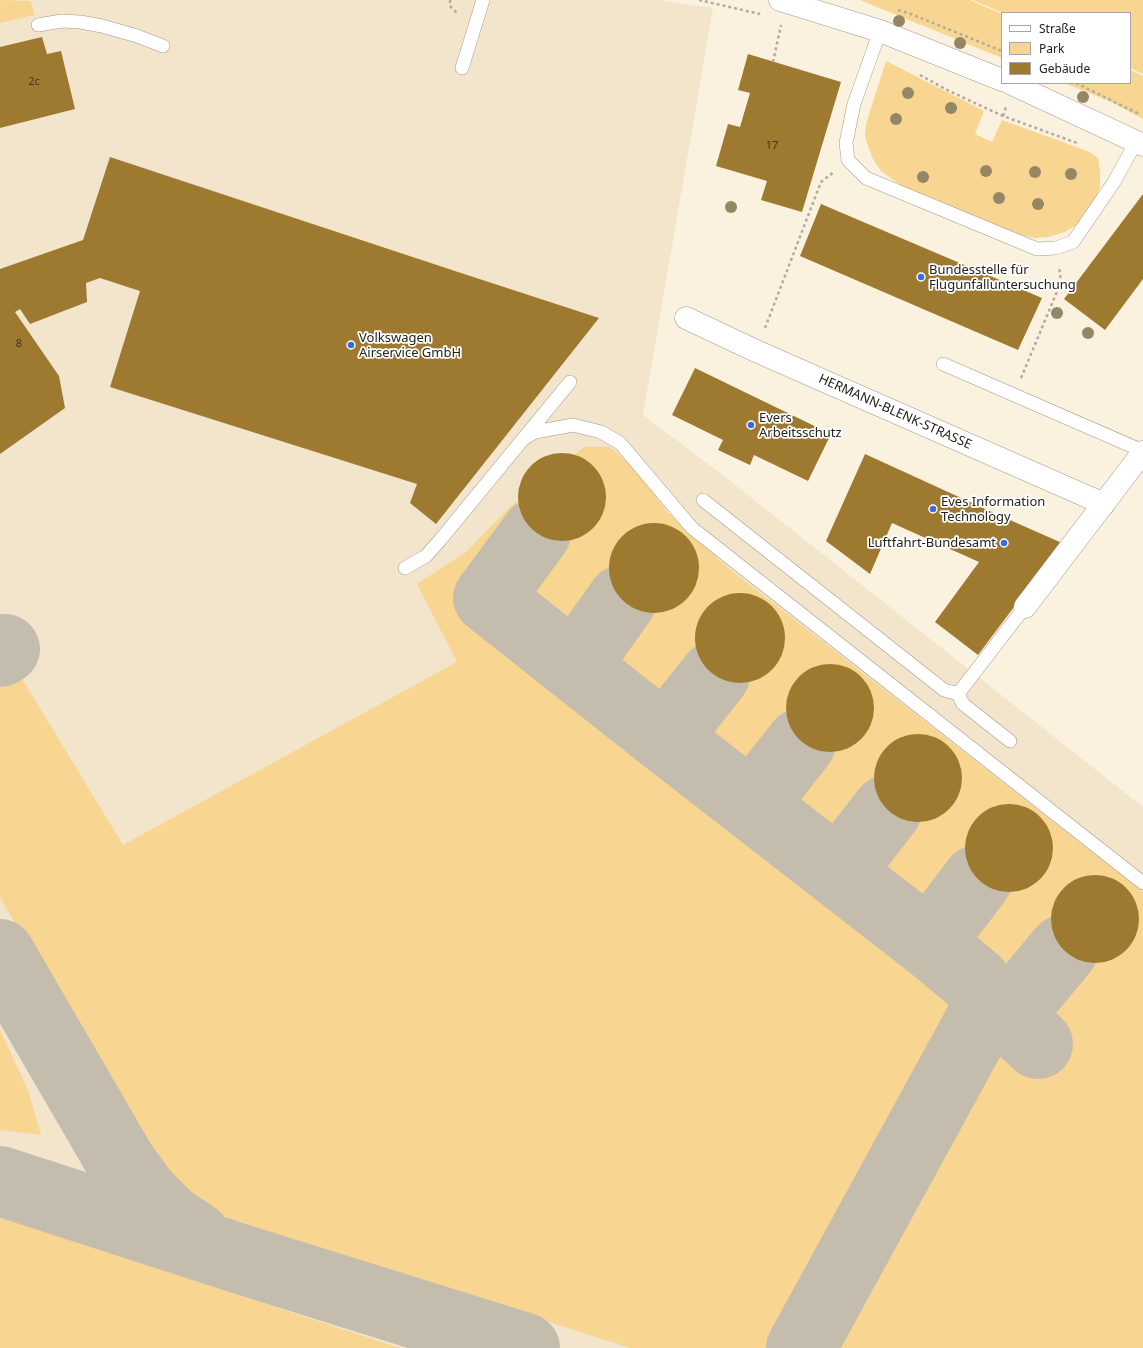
<!DOCTYPE html>
<meta charset="utf-8">
<style>
body{margin:0}
#map{position:relative;width:1143px;height:1348px;overflow:hidden;background:#fbf1df;font-family:"Noto Sans",sans-serif}
canvas{display:block}
.legend{position:absolute;left:1001px;top:12px;width:130px;height:72px;box-sizing:border-box;background:#fff;border:1px solid #a8a6a4;margin:0;padding:5px 7px;list-style:none;font-size:12px;color:#25211b}
.legend li{display:flex;align-items:center;gap:8px;height:20px}
.legend b{width:20px;border:1px solid #a8a6a4}
</style>
<div id="map">
<canvas width="1143" height="1348"></canvas>
<ul class="legend">
<li><b style="height:5px;background:#fff"></b>Straße</li>
<li><b style="height:11px;background:#f8d590"></b>Park</li>
<li><b style="height:11px;background:#9d7a30"></b>Gebäude</li>
</ul>
</div>
<script>
const context = document.querySelector('canvas').getContext('2d');
context.lineJoin = 'round';
function fillPath(path, color) { context.fillStyle = color; context.fill(path, 'evenodd'); }
const shape = rows => new Path2D(rows.map(r => 'M' + r).join(''));
function trace(path, color, width, dash) { context.strokeStyle = color; context.lineWidth = width; context.lineCap = dash ? 'butt' : 'round'; context.setLineDash(dash || []); context.stroke(path); }
function write(font, color, halo, rows, align = 'center') {
  context.font = font + ' "Noto Sans",sans-serif'; context.lineWidth = 3.5; context.setLineDash([]); context.textBaseline = 'middle'; context.strokeStyle = halo; context.fillStyle = color; for (const [text, x, y, turn = 0] of rows) {
    context.save(); context.translate(x, y); context.rotate((+turn || 0) * Math.PI / 180); context.textAlign = isNaN(turn) ? turn : align; if (halo) context.strokeText(text, 0, 0); context.fillText(text, 0, 0); context.restore();
  }
}
fillPath(shape([
 [0,0,659,0,713,8,643,415,720,473,1143,807,1143,1348,0,1348]
]), '#f2e5cc');
fillPath(shape([
 [0,0,30,1,35,15,0,23],
 [860,0,970,0,1002,14,1002,58],
 [973,0,1143,0,1143,74,1130,68,1130,13,1003,13],
 [886,61,984,111,975,134,992,142,1002,120,1090,152,1098,158,1100,172,1100,186,1095,201,1078,224,1065,232,1048,237,1035,238,1021,235,1000,228,906,189,881,171,873,159,868,146,865,136,866,124],
 [1130,70,1143,76,1143,119,1109,101,1064,83,1130,83],
 [584,447,610,447,625,460,642,478,666,511,727,567,1143,892,1143,1348,630,1348,230,1219,207,1208,181,1188,166,1174,141,1140,0,897,0,688,21,677,123,845,457,662,417,584,466,552,509,508],
 [0,1030,28,1090,41,1135,0,1130],
 [0,1218,18,1223,400,1348,0,1348]
]), '#f8d590');
trace(shape([
 [536,533,488,598,665,738,929,943,976,982,987,1008,996,1009,1008,1016,1038,1044],
 [0,652,5,649],
 [575,666,622,600],
 [665,738,715,675],
 [752,805,801,743],
 [839,872,887,810],
 [929,943,977,880],
 [0,954,122,1164,144,1194,169,1219,196,1237],
 [1008,1016,1063,950],
 [0,1181,250,1262,525,1348],
 [801,1348,987,1008]
]), '#c4bcad', 70);
fillPath(shape([
 [42,37,47,54,61,51,75,109,0,128,0,47],
 [748,54,841,82,802,212,761,200,767,181,716,166,728,124,740,127,750,93,738,90],
 [110,157,458,272,599,318,436,524,410,503,417,484,110,387,140,291,100,278,86,283,87,302,30,324,20,309,15,312,59,376,65,408,0,454,0,269,83,240],
 [1143,194,1143,279,1105,330,1064,299],
 [821,204,1042,298,1018,350,800,256],
 [695,368,831,434,808,481,754,455,750,465,718,450,723,440,672,415],
 '518 497a44 44 0 1 1 88 0a44 44 0 1 1-88 0Z',
 [865,454,994,513,1062,543,978,655,935,622,979,562,892,523,870,574,826,541],
 '609 568a45 45 0 1 1 90 0a45 45 0 1 1-90 0Z',
 '695 638a45 45 0 1 1 90 0a45 45 0 1 1-90 0Z',
 '786 708a44 44 0 1 1 88 0a44 44 0 1 1-88 0Z',
 '874 778a44 44 0 1 1 88 0a44 44 0 1 1-88 0Z',
 '965 848a44 44 0 1 1 88 0a44 44 0 1 1-88 0Z',
 '1051 919a44 44 0 1 1 88 0a44 44 0 1 1-88 0Z'
]), '#9d7a30');
const lane = shape([
 [38,25,62,21,80,22,102,26,137,36,163,46],
 [880,31,854,104,846,143,848,160,866,178,1037,249,1056,248,1073,242,1114,182,1136,142],
 [462,68,483,0],
 [943,364,1143,451],
 [525,438,535,432,573,425,601,432,620,443,692,528,1143,883],
 [703,500,944,690,955,693,961,690,1025,607],
 [405,568,426,556,441,539,570,382],
 [961,690,959,696,963,704,1010,741]
]);
const street = shape([
 [686,318,756,351,1104,504],
 [1025,607,1143,452]
]);
const secondary = shape([
 [780,0,880,31,1002,80],
 [1010,83,1143,145]
]);
trace(lane, '#a39a89', 14);
trace(street, '#a39a89', 23);
trace(secondary, '#a39a89', 23);
trace(shape([
 [450,0,450,6,458,14],
 [699,0,760,14],
 [898,10,911,14,1002,51],
 [773,62,781,25],
 [920,75,949,91,1003,116,1077,143],
 [1076,83,1139,114],
 [1003,116,1006,107],
 [765,328,821,182,834,172],
 [1021,378,1061,282,1059,266]
]), '#b3ab9d', 2.5, [3, 3]);
trace(lane, '#fff', 13);
trace(street, '#fff', 22);
trace(secondary, '#fff', 22);
context.fillStyle = '#958666';
for (const [x, y] of [
 [899,21],
 [960,43],
 [908,93],
 [1083,97],
 [951,108],
 [896,119],
 [986,171],
 [1035,172],
 [1071,174],
 [923,177],
 [999,198],
 [1038,204],
 [731,207],
 [1057,313],
 [1088,333]
]) { context.beginPath(); context.arc(x, y, 6, 0, 2 * Math.PI); context.fill(); }
for (const [x, y, r, color] of [
 [921,277,4,"#396cdc"],
 [351,345,4,"#396cdc"],
 [751,425,4,"#396cdc"],
 [933,509,4,"#396cdc"],
 [1004,543,4,"#396cdc"]
]) { const dot = new Path2D(); dot.arc(x, y, r, 0, 2 * Math.PI); context.fillStyle = color; context.fill(dot); trace(dot, '#fff', 1.5); }
write('11px', '#433720', null, [
 ["2c",34,82],
 ["17",772,146],
 ["8",19,344]
]);
write('13px', '#25211b', '#fff', [
 ["Bundesstelle für",929,270],
 ["Flugunfalluntersuchung",929,285],
 ["Volkswagen",359,338],
 ["Airservice GmbH",359,353],
 ["Evers",759,418],
 ["Arbeitsschutz",759,433],
 ["Eves Information",941,502],
 ["Technology",941,517],
 ["Luftfahrt-Bundesamt",996,543,"right"]
], 'left');
write('13px', '#25211b', '#fff', [
 ["HERMANN-BLENK-STRASSE",895,412,24]
]);
</script>
